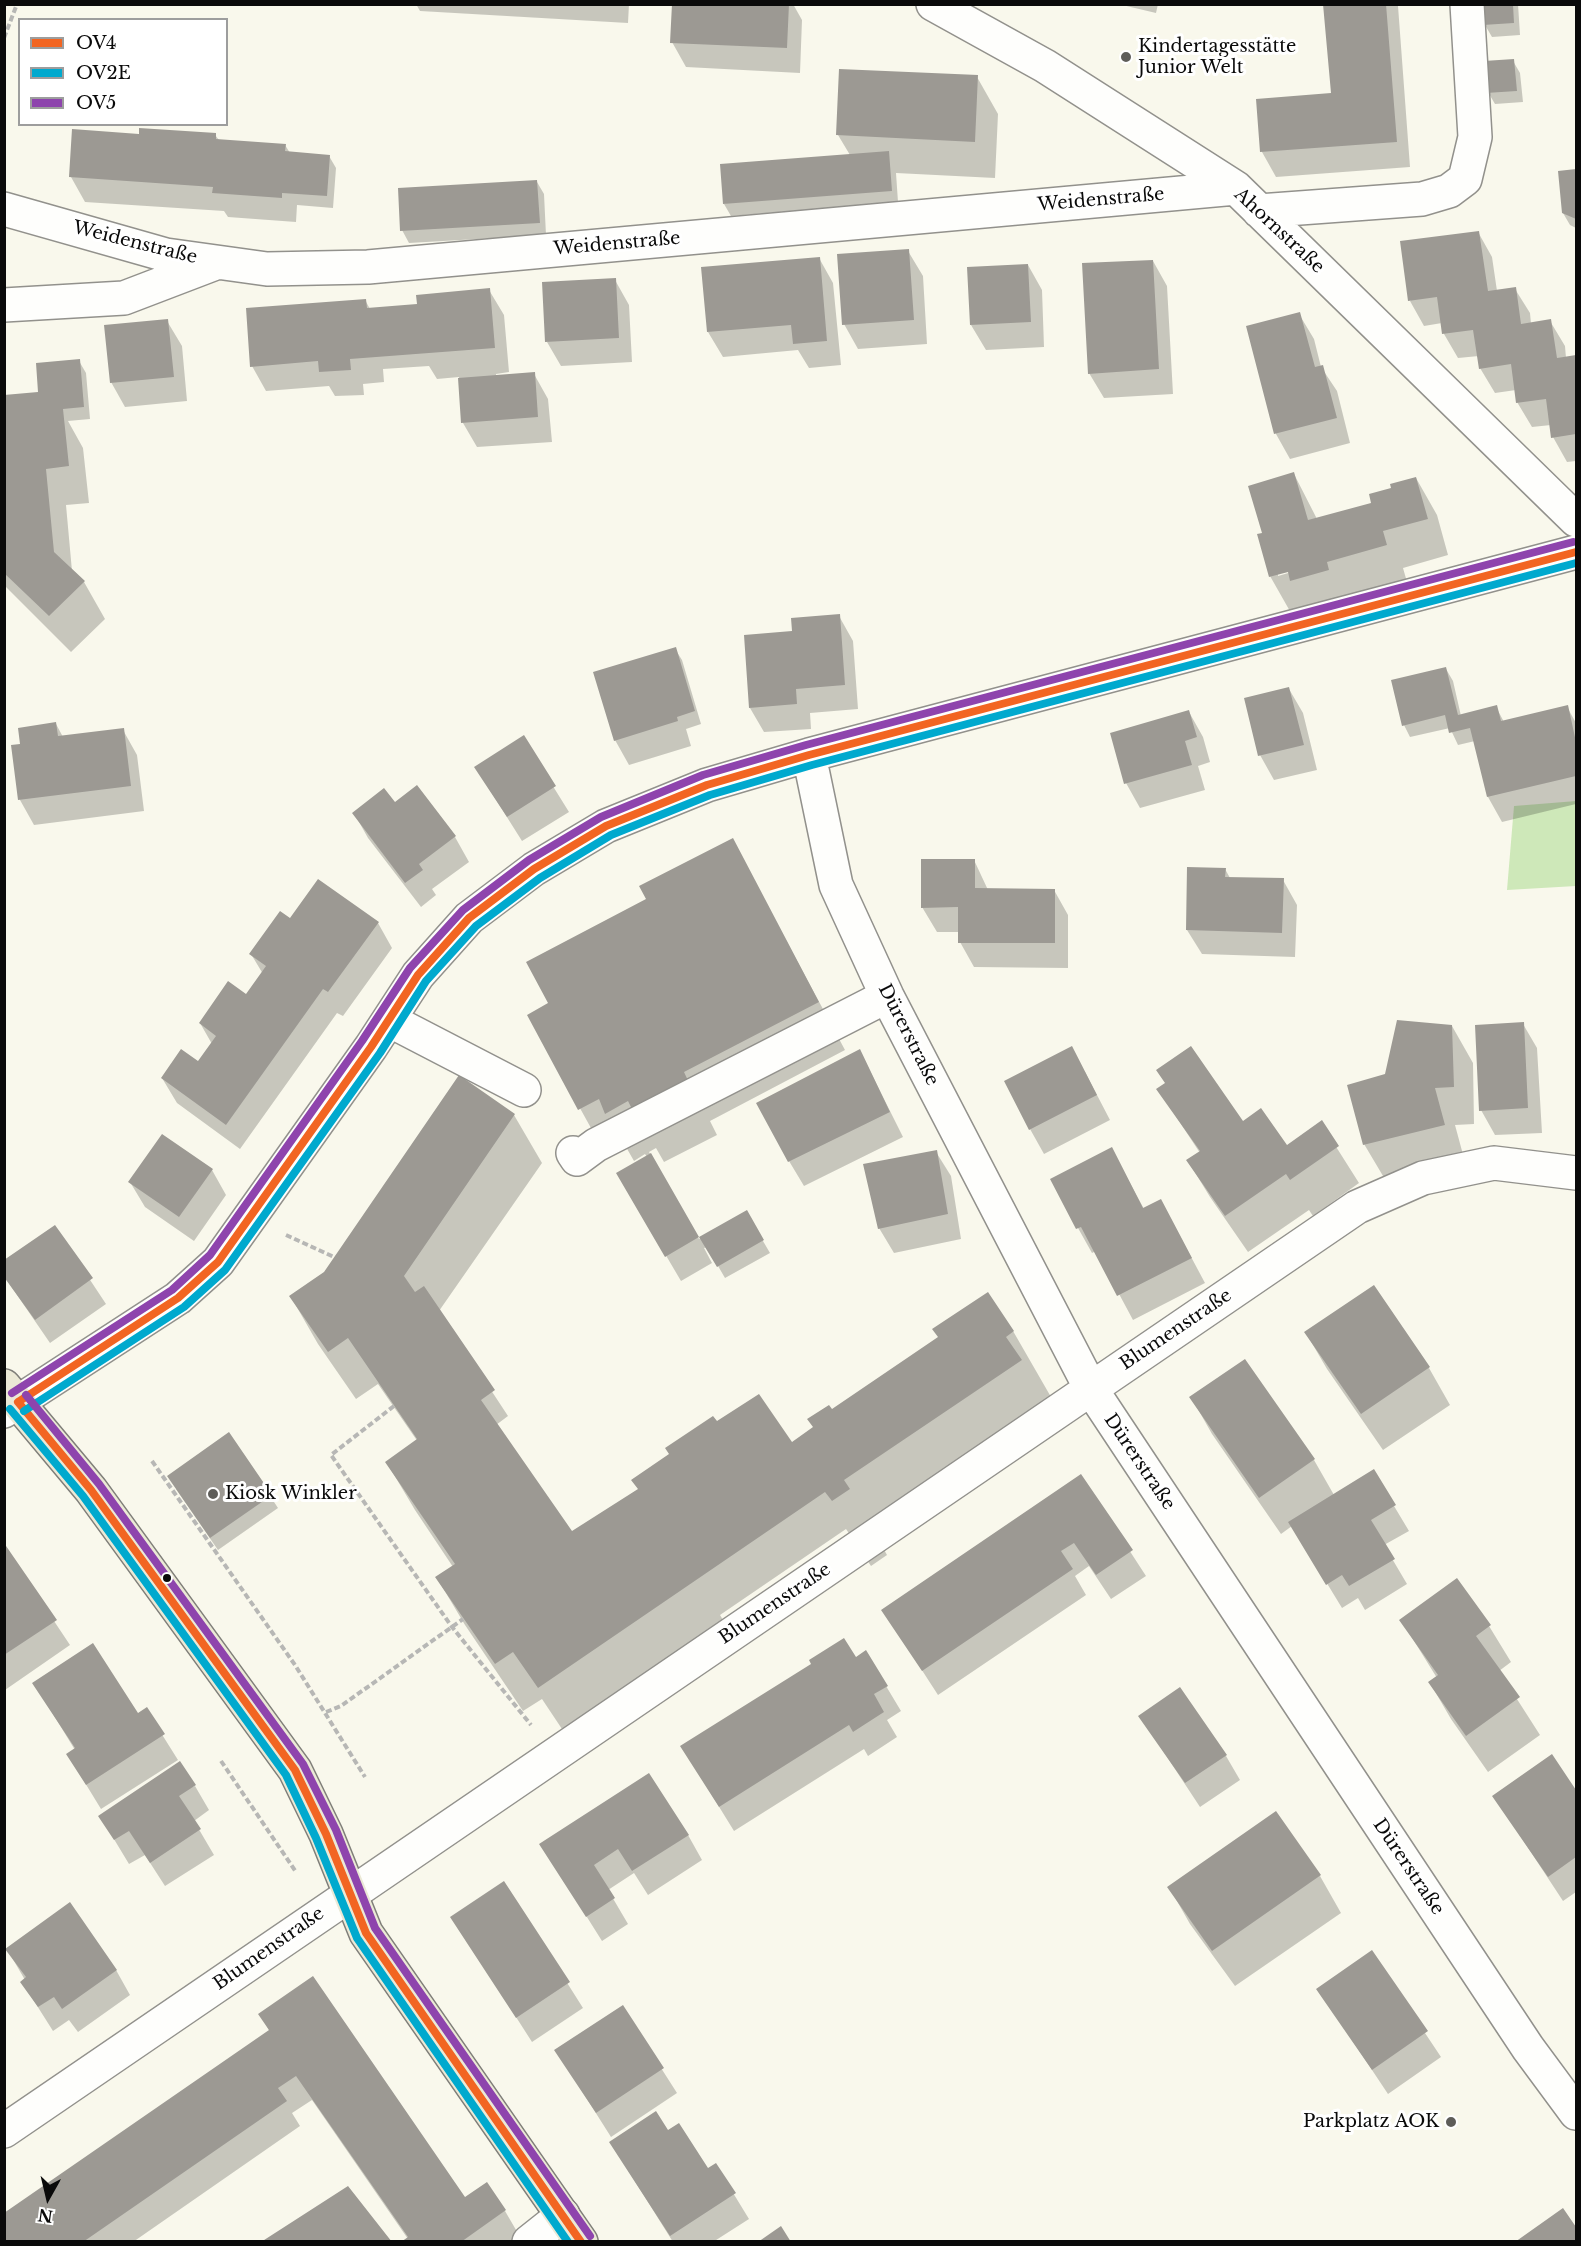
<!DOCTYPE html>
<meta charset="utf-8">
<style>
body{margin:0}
#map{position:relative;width:1581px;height:2246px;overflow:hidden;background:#f9f8ec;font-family:"Libre Baskerville",serif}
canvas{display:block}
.frame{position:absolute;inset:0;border:6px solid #0a0a0a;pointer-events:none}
.legend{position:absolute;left:18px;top:18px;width:210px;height:108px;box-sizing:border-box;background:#fff;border:2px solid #9d9d9d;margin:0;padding:8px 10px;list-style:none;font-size:18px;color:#0a0a0a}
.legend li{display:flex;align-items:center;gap:12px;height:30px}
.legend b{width:30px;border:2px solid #9d9d9d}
.north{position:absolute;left:18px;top:2168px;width:60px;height:60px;-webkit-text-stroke:4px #fff;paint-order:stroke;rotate:188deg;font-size:16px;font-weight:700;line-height:24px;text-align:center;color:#0a0a0a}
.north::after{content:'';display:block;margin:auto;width:21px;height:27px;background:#0a0a0a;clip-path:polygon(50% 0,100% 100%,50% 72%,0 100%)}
</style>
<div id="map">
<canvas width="1581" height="2246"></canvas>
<div class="frame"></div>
<ul class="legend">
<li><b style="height:8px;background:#f26522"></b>OV4</li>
<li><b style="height:8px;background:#00a9ce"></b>OV2E</li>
<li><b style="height:8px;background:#8e44ad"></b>OV5</li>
</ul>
<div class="north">N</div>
</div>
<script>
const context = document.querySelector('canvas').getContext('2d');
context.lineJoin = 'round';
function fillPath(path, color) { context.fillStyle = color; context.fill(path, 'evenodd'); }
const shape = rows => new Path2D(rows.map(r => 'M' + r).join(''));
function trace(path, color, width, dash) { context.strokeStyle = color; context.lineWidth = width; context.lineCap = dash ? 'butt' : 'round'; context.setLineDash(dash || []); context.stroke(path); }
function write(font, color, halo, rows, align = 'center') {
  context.font = font + ' "Libre Baskerville",serif'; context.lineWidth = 6; context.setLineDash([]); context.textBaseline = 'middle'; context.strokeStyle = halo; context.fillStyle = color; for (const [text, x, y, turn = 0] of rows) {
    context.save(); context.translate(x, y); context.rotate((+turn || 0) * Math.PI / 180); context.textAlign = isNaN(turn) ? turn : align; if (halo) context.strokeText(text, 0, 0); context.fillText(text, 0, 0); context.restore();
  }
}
fillPath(shape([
 [1576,801,1576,886,1507,890,1514,806]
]), '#cee8b9');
fillPath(shape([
 [416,4,629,4,628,23,420,11],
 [673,4,793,4,802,20,800,73,686,67,672,42],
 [1118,4,1158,4,1156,13],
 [1325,4,1398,6,1410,167,1276,177,1262,152,1257,100,1332,95],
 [1484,4,1518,4,1520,35,1492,37,1485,25],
 [1513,61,1520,73,1523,102,1495,104,1488,92],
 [977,77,998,114,995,178,896,173,898,202,731,216,724,204,850,155,838,135],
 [140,135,215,135,219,140,285,145,290,153,329,156,336,168,333,208,297,205,296,222,228,217,224,211,85,202,71,177],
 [1576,171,1576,228,1570,225,1563,213,1559,172],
 [537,182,544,194,546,235,409,243,402,230],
 [1478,232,1492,257,1497,291,1515,289,1530,313,1531,324,1550,321,1565,346,1566,358,1576,357,1576,461,1567,462,1553,437,1551,425,1532,427,1517,402,1516,390,1495,393,1480,368,1479,356,1458,358,1444,334,1442,323,1424,326,1410,301],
 [908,251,923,276,927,344,858,349,844,324],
 [819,258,833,283,841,365,809,368,798,350,723,357,708,332],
 [1153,261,1167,286,1173,394,1104,398,1089,373],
 [1028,265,1042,290,1044,347,986,350,971,325],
 [615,280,629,305,632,362,561,366,547,342],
 [489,290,504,315,509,372,496,374,496,377,534,374,548,399,552,442,477,447,463,423,459,377,437,379,429,366,383,369,384,382,363,384,364,395,335,396,329,386,266,391,252,366,365,300,370,309,418,306],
 [1299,314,1314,339,1321,367,1337,391,1350,443,1290,459,1276,434,1248,327],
 [167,321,182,346,187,401,125,407,111,382],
 [79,361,86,373,90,419,68,421,83,448,89,503,66,505,72,571,84,582,105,619,71,652,4,585,4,397,37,393],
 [1294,474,1317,519,1373,504,1416,478,1437,515,1448,555,1403,568,1407,582,1291,613,1270,576,1263,534],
 [1295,571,1278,576,1278,573],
 [839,616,853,641,858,709,810,713,811,729,764,732,750,708,794,633],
 [675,649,682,660,701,724,686,729,691,746,629,765,615,740],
 [1446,669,1453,681,1461,716,1496,707,1504,722,1567,707,1576,723,1576,804,1502,822,1488,797,1475,741,1458,745,1450,728,1410,737,1404,725],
 [1289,689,1303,713,1317,770,1274,780,1260,755],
 [1189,712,1203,737,1210,762,1198,766,1205,790,1140,808,1126,783],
 [56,724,63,737,123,730,137,755,144,811,34,825,20,800,13,746,21,745],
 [523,738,569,812,522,841,476,768],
 [417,787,455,837,469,862,432,889,436,895,421,907,368,838,354,813,395,804],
 [732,840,845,1050,710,1121,717,1135,664,1162,656,1148,649,1152,699,1239,746,1212,770,1253,725,1278,707,1247,704,1248,712,1263,681,1281,618,1174,647,1157,645,1154,634,1161,626,1147,607,1157,529,1016,550,1004,648,900],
 [974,860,988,890,1054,890,1068,915,1068,968,974,967,960,942,960,932,937,932,922,907],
 [1225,869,1230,878,1283,880,1297,905,1295,957,1202,954,1187,930],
 [290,920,378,923,392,948,343,1016,337,1013,240,1149,177,1103,162,1078,198,1063,212,1044,200,1023,247,996,263,974,251,954],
 [1523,1024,1537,1048,1542,1133,1495,1135,1481,1110],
 [1452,1026,1473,1063,1474,1124,1455,1125,1465,1162,1386,1181,1364,1144,1386,1075],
 [860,1051,903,1137,804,1186,789,1161],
 [1085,1072,1110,1120,1044,1154,1030,1129],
 [459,1077,514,1115,542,1163,439,1311,508,1416,496,1425,580,1546,639,1490,633,1481,717,1423,797,1452,831,1411,1013,1331,1051,1397,882,1546,887,1555,871,1566,846,1529,720,1615,726,1625,566,1735,542,1699,523,1711,465,1625,437,1578,453,1567,415,1510,387,1463,418,1442,378,1384,356,1399,318,1344,291,1297,325,1273],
 [1158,1089,1243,1123,1286,1147,1321,1123,1359,1183,1313,1216,1309,1210,1248,1252,1210,1197,1188,1161,1200,1153],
 [936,1152,951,1176,961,1239,894,1253,879,1228],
 [212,1170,226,1195,194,1241,145,1207,130,1182],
 [1125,1174,1144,1209,1174,1225,1205,1283,1133,1320,1096,1251,1092,1253,1078,1228],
 [55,1227,106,1304,50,1343,4,1276],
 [1373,1287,1429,1368,1450,1405,1383,1450,1327,1369,1306,1333],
 [1245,1361,1314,1460,1334,1495,1373,1471,1409,1531,1384,1545,1407,1584,1365,1610,1358,1598,1342,1608,1292,1526,1281,1534,1212,1434,1191,1397],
 [229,1434,278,1508,218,1550,176,1489],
 [1081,1476,1146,1576,1111,1599,1089,1566,1075,1576,1086,1595,938,1695,883,1610],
 [4,1546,70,1645,5,1690],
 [1401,1620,1489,1626,1511,1662,1499,1671,1540,1735,1488,1772,1451,1719,1430,1683,1437,1678],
 [855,1659,886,1686,901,1711,887,1720,897,1737,868,1756,864,1749,734,1831,697,1771],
 [34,1683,137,1715,146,1709,178,1760,101,1809,68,1755,75,1750],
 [1140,1716,1226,1756,1240,1780,1200,1807],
 [1552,1756,1576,1793,1576,1892,1563,1901,1494,1796],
 [195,1786,209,1810,194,1821,214,1855,165,1886,145,1855,129,1864,100,1816],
 [688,1835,702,1860,648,1895,634,1873,608,1890,628,1924,602,1941,541,1844],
 [1320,1876,1341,1913,1235,1986,1190,1924,1169,1887],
 [504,1883,583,2008,532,2042,452,1917],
 [7,1949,116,1970,130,1995,78,2032,69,2020,53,2031,22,1982,25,1980],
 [1371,1952,1441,2057,1388,2094,1318,1989],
 [622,2007,677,2093,611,2137,556,2050],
 [260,2014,465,2199,505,2211,519,2235,510,2242,403,2242,408,2239,312,2100,292,2113,300,2126,133,2242,4,2242,270,2032],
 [667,2132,708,2171,716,2165,749,2219,713,2242,673,2242,626,2167]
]), '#0003');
fillPath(shape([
 [672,4,789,4,787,48,670,43],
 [1323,4,1386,4,1397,142,1260,152,1256,99,1331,93],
 [1482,4,1513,4,1514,23,1483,25],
 [1514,59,1517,91,1486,93,1484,61],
 [839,69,978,75,975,142,836,135],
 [139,128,216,133,216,139,286,144,285,151,330,155,327,196,282,193,282,198,212,193,213,187,69,177,72,129,139,134],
 [889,151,892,191,723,204,720,164],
 [1576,169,1576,219,1562,213,1558,171],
 [537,180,540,223,400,231,398,188],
 [1479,231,1488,291,1516,287,1521,324,1551,319,1557,358,1576,355,1576,434,1551,438,1546,399,1516,403,1511,364,1479,369,1473,330,1442,334,1437,297,1408,301,1400,241],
 [909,249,914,320,842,325,837,254],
 [820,257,827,341,793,344,791,325,707,332,701,267],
 [1153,260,1159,369,1088,374,1082,263],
 [1028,264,1031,322,970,325,967,267],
 [616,278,619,338,545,342,542,282],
 [490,288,495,348,350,359,351,370,319,372,318,361,250,367,246,308,366,299,367,308,417,304,416,295],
 [1300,312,1315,367,1323,365,1337,418,1274,434,1246,326],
 [168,319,174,377,110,383,104,325],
 [80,359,84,407,63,409,69,466,46,469,54,552,85,581,49,616,4,573,4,395,38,392,36,363],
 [535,372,538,417,461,423,458,378],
 [1294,472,1308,520,1371,503,1369,494,1391,488,1390,484,1416,477,1428,519,1383,531,1387,545,1327,562,1329,570,1290,581,1288,572,1269,577,1257,534,1262,533,1248,486],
 [840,614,845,685,796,689,797,704,749,708,744,635,792,631,791,618],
 [676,647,695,711,677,717,678,721,614,741,593,672],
 [1446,667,1458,715,1497,705,1501,721,1568,705,1576,742,1576,776,1487,797,1470,728,1449,733,1445,715,1402,726,1391,680],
 [1289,687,1304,745,1258,756,1244,698],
 [1189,710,1197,737,1185,741,1192,765,1124,784,1110,733],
 [56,722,58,736,124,728,131,786,18,800,11,745,20,744,18,728],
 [524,735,556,786,507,817,474,767],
 [417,785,456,836,419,864,423,870,405,883,352,813,384,788,395,802],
 [733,838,819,1002,684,1072,691,1087,635,1115,628,1101,605,1114,599,1099,578,1110,527,1015,548,1003,526,962,646,899,639,886],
 [921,859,975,859,975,888,1055,889,1055,943,958,943,958,907,921,908],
 [1187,867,1226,868,1225,877,1284,878,1282,933,1186,930],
 [318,879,379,922,328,992,323,989,226,1125,161,1078,181,1049,198,1061,216,1036,199,1023,228,981,246,994,266,966,249,954,280,911,290,918],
 [1397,1020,1452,1025,1454,1087,1435,1088,1445,1125,1363,1145,1347,1085,1385,1074],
 [1524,1022,1528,1108,1479,1111,1475,1025],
 [1072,1046,1097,1095,1029,1130,1004,1081],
 [1191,1046,1243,1121,1261,1108,1287,1145,1322,1120,1339,1146,1290,1180,1286,1174,1225,1216,1186,1160,1200,1151,1156,1089,1165,1083,1156,1070],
 [860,1049,890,1112,788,1162,756,1103],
 [459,1075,515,1114,404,1276,415,1292,424,1286,495,1390,481,1400,572,1531,638,1489,631,1480,669,1454,665,1448,713,1416,717,1421,759,1394,792,1442,813,1427,807,1419,829,1405,832,1409,938,1337,932,1329,988,1292,1014,1331,1006,1337,1022,1360,844,1480,850,1489,832,1501,825,1492,538,1688,513,1652,495,1664,435,1577,455,1564,385,1462,417,1439,348,1338,328,1352,289,1296,324,1272],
 [162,1134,213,1169,179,1217,128,1182],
 [1112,1147,1143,1208,1161,1199,1192,1258,1117,1296,1081,1227,1076,1229,1050,1179],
 [937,1150,948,1214,878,1229,863,1164],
 [651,1153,699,1237,747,1210,764,1240,717,1267,699,1237,665,1257,616,1173],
 [55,1225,93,1278,35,1320,4,1277,4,1260],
 [1374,1285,1430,1367,1361,1414,1304,1332],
 [1245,1359,1315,1459,1259,1498,1189,1397],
 [229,1432,272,1495,210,1538,167,1476],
 [1374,1469,1396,1505,1371,1520,1395,1559,1349,1586,1342,1575,1326,1585,1288,1522],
 [1081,1474,1133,1550,1096,1575,1074,1543,1061,1551,1073,1569,922,1671,881,1610],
 [4,1543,57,1620,4,1655],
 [1457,1578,1491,1625,1476,1636,1520,1697,1466,1736,1428,1682,1438,1675,1399,1620],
 [844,1638,856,1657,866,1650,888,1686,874,1694,884,1712,853,1732,849,1725,719,1807,680,1746,811,1664,809,1660],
 [93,1643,138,1713,147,1707,165,1734,86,1785,66,1754,75,1748,32,1683],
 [1180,1687,1227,1755,1185,1783,1138,1716],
 [1552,1754,1576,1790,1576,1857,1548,1877,1492,1796],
 [180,1761,196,1785,179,1796,201,1829,150,1863,129,1831,114,1840,98,1816],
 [649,1773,689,1835,632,1871,618,1849,594,1865,615,1898,586,1917,539,1844],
 [1276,1811,1321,1875,1212,1951,1167,1887],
 [504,1881,570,1982,516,2018,450,1917],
 [70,1902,117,1970,62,2009,54,1997,38,2007,20,1982,26,1977,5,1949],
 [1372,1950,1428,2031,1372,2070,1316,1989],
 [313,1976,465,2197,487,2182,506,2210,461,2242,401,2242,408,2237,296,2076,278,2088,287,2101,83,2242,4,2242,4,2213,269,2030,258,2014],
 [623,2005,664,2068,596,2113,554,2050],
 [656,2111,668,2130,679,2123,708,2168,716,2163,736,2193,670,2236,609,2142],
 [348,2186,392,2242,261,2242],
 [1563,2208,1576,2227,1576,2242,1515,2242],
 [781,2226,791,2242,758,2242]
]), '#9c9993');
const minor = shape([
 [933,4,1045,66,1236,188,1576,520],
 [4,209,166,255,267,269,368,267,1236,188],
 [1259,211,1422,199,1449,191,1465,179,1475,137,1467,4],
 [4,305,124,298,213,264],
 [809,755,836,885,887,996,1091,1389,1528,2048,1576,2113],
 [389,1020,524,1090],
 [573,1153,577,1159,596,1145,887,996],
 [4,1411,178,1298,218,1262,371,1047,418,975,469,918,534,869,606,826,707,785,809,755,1576,552],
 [4,2131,1357,1207,1423,1178,1494,1163,1576,1173],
 [529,2242,563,2215]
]);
const major = shape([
 [4,1386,91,1490,295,1770,326,1834,366,1933,581,2242]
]);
trace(minor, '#92918c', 36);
trace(major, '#7f7e79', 36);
trace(shape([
 [4,38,17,4],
 [286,1235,334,1257],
 [394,1406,331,1455,452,1627,531,1725],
 [152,1461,295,1665,365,1777],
 [326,1712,341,1706,463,1619],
 [221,1761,296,1872]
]), '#b7b7b5', 4, [6, 3]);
trace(minor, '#fefefc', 33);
trace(major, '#ebe9d6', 33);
trace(shape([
 [18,1402,178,1298,218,1262,371,1047,418,975,469,918,534,869,606,826,707,785,809,755,1576,552],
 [18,1402,91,1490,295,1770,326,1834,366,1933,581,2242]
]), '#f26522', 8);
trace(shape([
 [10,1409,83,1496,286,1775,316,1838,357,1938,568,2242],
 [24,1411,184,1307,225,1270,380,1053,426,981,476,926,540,878,611,835,710,795,812,765,1576,563]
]), '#00a9ce', 8);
trace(shape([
 [12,1393,172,1290,210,1255,362,1041,410,968,463,910,529,860,601,817,703,775,806,745,1573,542],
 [26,1395,99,1484,303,1764,336,1830,375,1928,590,2236]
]), '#8e44ad', 8);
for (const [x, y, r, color] of [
 [1126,57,6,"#5e5d59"],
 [213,1494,6,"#5e5d59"],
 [167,1578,5,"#0a0a0a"],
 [1451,2122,6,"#5e5d59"]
]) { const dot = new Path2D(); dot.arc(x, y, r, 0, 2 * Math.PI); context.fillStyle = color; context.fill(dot); trace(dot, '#fff', 2); }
write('18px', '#0a0a0a', '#fff', [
 ["Kindertagesstätte",1138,47],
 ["Junior Welt",1138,68],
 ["Kiosk Winkler",225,1494],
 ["Parkplatz AOK",1439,2122,"right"]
], 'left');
write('18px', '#0a0a0a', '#fff', [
 ["Weidenstraße",1101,200,-5],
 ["Ahornstraße",1279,231,43],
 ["Weidenstraße",135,243,14],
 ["Weidenstraße",617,244,-5],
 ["Dürerstraße",908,1035,63],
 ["Blumenstraße",1176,1330,-34],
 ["Dürerstraße",1139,1462,56],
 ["Blumenstraße",775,1604,-34],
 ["Dürerstraße",1408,1867,56],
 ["Blumenstraße",269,1949,-35]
]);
</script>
